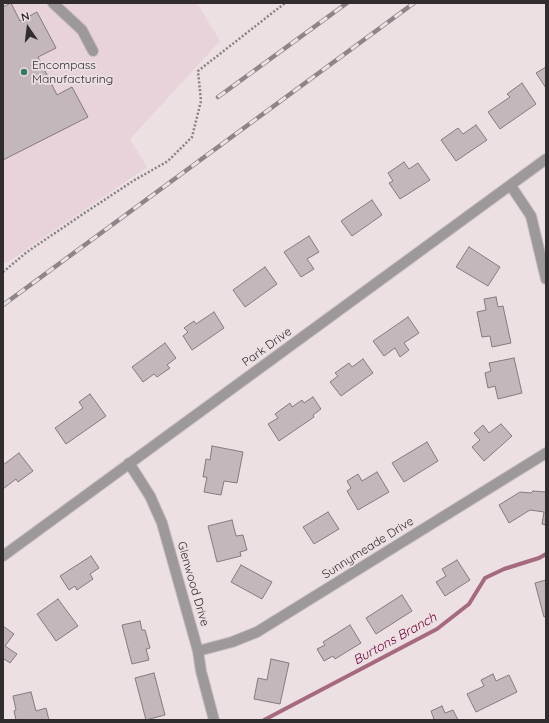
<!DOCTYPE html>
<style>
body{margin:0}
#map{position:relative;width:549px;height:723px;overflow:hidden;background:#ece0e3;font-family:Quicksand,sans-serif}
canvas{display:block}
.frame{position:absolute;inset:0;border:4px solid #312c2e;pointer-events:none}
.north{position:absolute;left:8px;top:8px;width:40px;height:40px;-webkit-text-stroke:3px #ece0e3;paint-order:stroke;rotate:346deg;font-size:11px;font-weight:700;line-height:16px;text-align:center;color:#312c2e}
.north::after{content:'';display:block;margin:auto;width:14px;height:18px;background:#312c2e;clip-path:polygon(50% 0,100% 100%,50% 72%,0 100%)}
</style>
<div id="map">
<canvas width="549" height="723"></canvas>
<div class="frame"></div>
<div class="north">N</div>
</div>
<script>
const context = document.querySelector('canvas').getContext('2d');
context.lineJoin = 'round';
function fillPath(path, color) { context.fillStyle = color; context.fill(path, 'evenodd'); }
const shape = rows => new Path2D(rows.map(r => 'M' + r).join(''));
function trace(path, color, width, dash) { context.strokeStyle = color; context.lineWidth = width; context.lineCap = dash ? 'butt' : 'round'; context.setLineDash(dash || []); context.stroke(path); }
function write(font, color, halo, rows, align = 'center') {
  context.font = font + ' Quicksand,sans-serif'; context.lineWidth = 3.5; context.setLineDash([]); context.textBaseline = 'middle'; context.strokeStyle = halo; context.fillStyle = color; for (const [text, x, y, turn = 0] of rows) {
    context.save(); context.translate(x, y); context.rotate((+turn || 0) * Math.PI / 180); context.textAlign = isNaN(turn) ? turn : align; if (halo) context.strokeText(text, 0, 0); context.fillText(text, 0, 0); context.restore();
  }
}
fillPath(shape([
 [3,3,197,3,220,41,130,139,147,167,8,262,3,262]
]), '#e7d3d9');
trace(shape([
 [264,720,437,629,469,604,485,578,504,569,539,558,546,554]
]), '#a56a7f', 4);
const building = shape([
 [11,3,20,21,37,12,56,48,38,57,57,95,72,87,88,117,3,160,3,7,11,3],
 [546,67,546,88,536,73,546,67],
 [522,83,536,104,500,129,488,112,510,97,507,94,522,83],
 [476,125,487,140,456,161,441,140,458,128,463,134,476,125],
 [404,162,409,169,418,163,430,180,400,199,389,183,393,181,388,173,404,162],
 [372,200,382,215,352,236,341,221,372,200],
 [309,236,319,252,307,259,314,269,301,277,284,252,309,236],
 [469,247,500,267,488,286,456,267,469,247],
 [265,267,277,284,245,307,233,290,265,267],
 [496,297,498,307,503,306,511,343,492,347,490,336,482,337,477,312,486,310,484,299,496,297],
 [214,312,224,328,192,350,183,336,188,332,184,328,194,321,196,324,214,312],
 [408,317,419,333,404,343,409,350,400,357,395,348,384,356,373,341,408,317],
 [165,343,176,358,167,365,170,368,157,377,154,374,143,382,132,367,165,343],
 [514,358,522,393,498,399,495,386,488,388,485,373,491,371,489,363,514,358],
 [363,359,373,373,341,396,330,382,338,376,335,373,349,363,352,367,363,359],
 [90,394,106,416,66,444,55,428,83,408,79,402,90,394],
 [313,397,321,409,313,415,314,417,279,441,268,424,278,418,275,414,290,403,292,407,302,400,304,403,313,397],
 [501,424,512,436,484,461,472,447,480,440,474,433,483,425,489,433,501,424],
 [427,442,438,461,404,482,392,463,427,442],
 [212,446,243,452,237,483,224,481,221,495,204,492,207,477,203,477,206,459,210,460,212,446],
 [19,453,33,471,18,482,16,479,3,489,3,465,19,453],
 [377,472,389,492,358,510,347,491,351,488,347,481,358,474,362,481,377,472],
 [533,491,546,492,546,525,542,524,544,512,530,510,509,523,499,505,520,492,531,493,533,491],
 [328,512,339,529,314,544,303,527,328,512],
 [232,520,236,536,243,535,247,550,240,552,241,556,217,562,208,526,232,520],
 [91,556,99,568,90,574,93,579,77,590,75,586,69,590,60,576,91,556],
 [457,560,470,580,445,596,436,582,446,576,442,569,457,560],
 [241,565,272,582,262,599,231,582,241,565],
 [546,580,546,616,544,617,535,583,546,580],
 [402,595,412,611,376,634,366,618,402,595],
 [58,599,78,626,56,641,37,614,58,599],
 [140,621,142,630,145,630,150,648,146,649,149,660,132,664,122,625,140,621],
 [350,625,361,643,335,659,333,656,324,661,317,649,325,645,323,642,350,625],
 [3,626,14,634,5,646,17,654,10,663,4,659,3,661,3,626],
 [271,659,289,663,280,704,254,699,258,678,267,680,271,659],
 [154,673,165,715,146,720,135,678,154,673],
 [493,674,496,681,509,675,517,692,476,712,467,694,484,686,481,680,493,674],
 [31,692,36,711,46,708,49,720,16,720,14,711,16,710,13,696,31,692],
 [442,706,445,713,453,710,458,720,432,720,434,719,431,711,442,706]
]);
fillPath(building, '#c3b7bb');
trace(building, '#857a7d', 1);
const street = shape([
 [53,3,82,30,93,51],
 [511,186,531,216,546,279],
 [129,463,150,496,162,523,198,651,201,671,214,720],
 [3,556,546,159],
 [198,651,232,642,257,632,546,453]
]);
trace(street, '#c7bcbf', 12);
trace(shape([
 [3,272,27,252,80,216,133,181,168,161,192,137,201,101,198,71,285,3]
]), '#888082', 2.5, [2, 2]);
trace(street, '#9d9899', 10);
const rail = shape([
 [218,97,347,3],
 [3,305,414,3]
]);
trace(rail, '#8d8587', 4.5);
trace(rail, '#ece0e3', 3, [9]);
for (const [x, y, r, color] of [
 [24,72,4,"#357769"]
]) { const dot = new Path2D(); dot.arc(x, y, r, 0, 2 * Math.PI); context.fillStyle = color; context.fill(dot); trace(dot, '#ece0e3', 1.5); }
write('12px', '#312c2e', '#ece0e3', [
 ["Encompass",32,65],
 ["Manufacturing",32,79]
], 'left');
write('12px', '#312c2e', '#ece0e3', [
 ["Park Drive",267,347,-36],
 ["Sunnymeade Drive",368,548,-32],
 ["Glenwood Drive",193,584,74]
]);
write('italic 13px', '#690038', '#ece0e3', [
 ["Burtons Branch",395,639,-29]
]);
</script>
